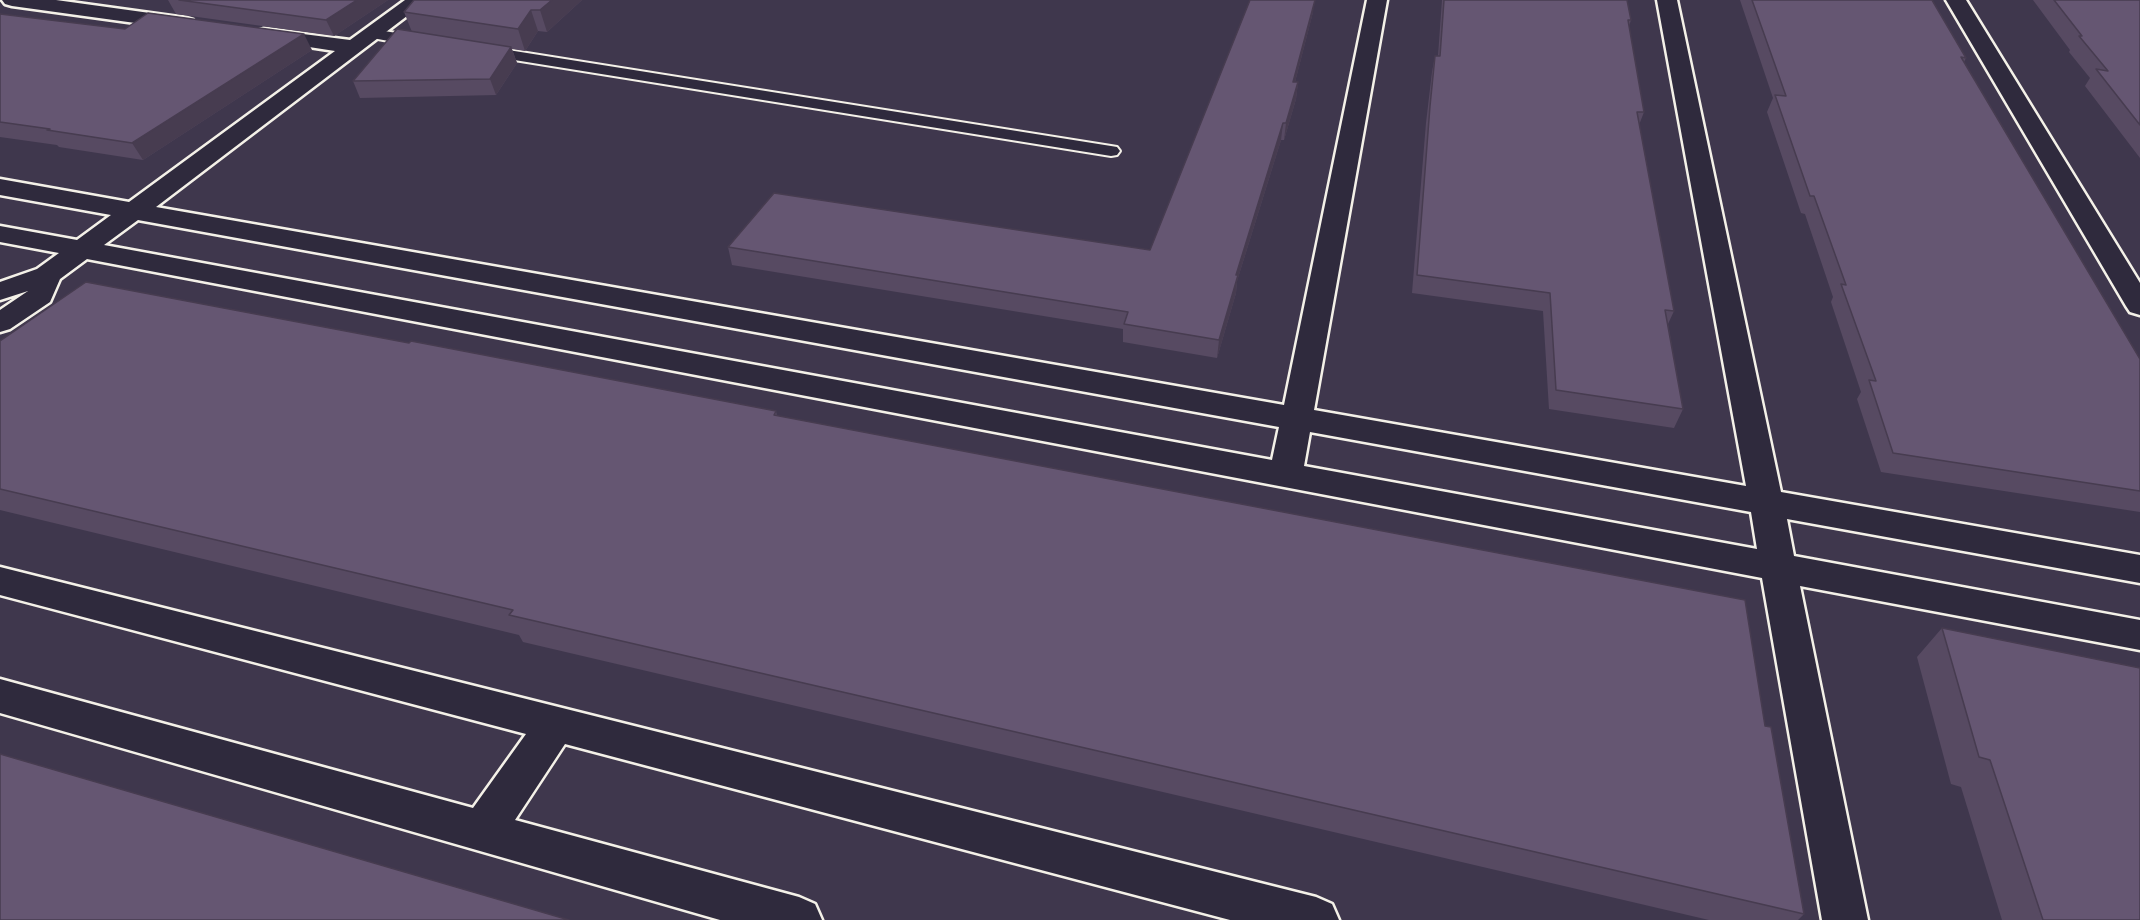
<!DOCTYPE html>
<style>
body{margin:0}
canvas{display:block;background:#3f374d}
</style>
<canvas width="2140" height="920"></canvas>
<script>
const context = document.querySelector('canvas').getContext('2d');
context.lineJoin = 'round';
const shape = rows => new Path2D(rows.map(r => 'M' + r).join(''));
function trace(path, color, width, dash) { context.strokeStyle = color; context.lineWidth = width; context.lineCap = dash ? 'butt' : 'round'; context.setLineDash(dash || []); context.stroke(path); }
function fillPath(path, color) { context.fillStyle = color; context.fill(path, 'evenodd'); }
const lane = shape([
 [372,29,421,37,429,42,421,47,367,37,364,34,372,29],
 [483,46,1111,146,1117,147,1120,151,1117,155,1111,156,477,54,475,51,477,48,483,46]
]);
const street = shape([
 [2,0,56,0,186,18,193,20,196,24,193,28,186,30,12,6,5,4,2,0],
 [405,0,428,0,156,207,1284,405,1367,0,1387,0,1314,410,1746,486,1657,0,1677,0,1781,492,2140,555,2140,583,1787,519,1794,556,2140,620,2140,650,1800,586,1868,920,1822,920,1762,578,87,259,60,279,50,302,10,329,0,332,0,310,28,291,0,300,0,282,37,269,59,253,0,242,0,226,77,240,111,215,0,195,0,179,129,202,335,51,257,39,253,35,257,31,264,29,350,40,405,0],
 [138,220,1279,427,1272,460,104,245,138,220],
 [1310,432,1751,512,1757,549,1304,466,1310,432],
 [1946,0,1966,0,2140,283,2140,315,2130,312,2126,306,1946,0],
 [0,567,1316,897,1332,904,1339,920,1230,920,565,744,515,820,799,897,815,904,822,920,720,920,0,713,0,679,473,808,526,734,0,595,0,567]
]);
trace(lane, '#f4f1e8', 4);
trace(street, '#f4f1e8', 5);
fillPath(lane, '#2f2a3d');
fillPath(street, '#2f2a3d');
fillPath(shape([
 [168,0,388,0,334,36,176,14],
 [582,0,547,32,538,31,525,51,512,49,517,63,496,95,360,98,353,81,412,32,404,12],
 [1442,0,1627,0,1631,20,1629,26,1644,112,1639,125,1674,311,1668,324,1683,409,1674,428,1549,409,1543,311,1412,293,1426,123,1432,72,1435,56,1438,56],
 [1740,0,1932,0,1966,58,1964,62,2140,359,2140,512,1881,472,1857,399,1861,392,1831,302,1833,297,1805,214,1801,213,1767,112,1773,98],
 [2033,0,2140,0,2140,158,2085,86,2090,78,2069,52,2070,50],
 [1313,12,1295,82,1298,82,1296,99,1284,140,1281,140,1237,281,1236,293,1217,358,1123,342,1123,329,732,265,728,247,1150,250],
 [0,14,125,29,312,50,143,160,59,147,57,145,0,137],
 [0,341,409,343,776,411,777,416,1765,726,1804,914,1798,920,1709,920,523,642,519,635,0,510],
 [1942,628,2140,920,2002,920,1961,787,1951,784,1917,657]
]), '#574a62');
fillPath(shape([
 [357,0,388,0,334,36,326,20],
 [552,0,582,0,547,32,540,10],
 [1315,0,1313,12,1291,98,1293,82],
 [531,10,538,31,525,51,518,29],
 [304,34,312,50,143,160,132,143],
 [511,47,517,63,496,95,490,79],
 [1298,82,1296,99,1284,140,1286,123],
 [1283,123,1281,140,1237,281,1236,293,1217,358,1219,340,1236,275]
]), '#473c50');
const building = shape([
 [179,0,357,0,326,20,179,0],
 [414,0,552,0,540,10,531,10,518,29,404,12,414,0],
 [1250,0,1315,0,1293,82,1298,82,1286,123,1283,123,1236,275,1238,275,1219,340,1124,324,1128,312,728,247,774,193,1150,250,1250,0],
 [1444,0,1627,0,1631,20,1628,20,1644,112,1637,112,1674,311,1665,310,1683,409,1556,390,1550,293,1417,275,1430,106,1435,56,1440,56,1444,0],
 [1752,0,1932,0,1966,58,1961,57,2140,359,2140,491,1893,453,1869,380,1876,381,1841,284,1846,285,1814,196,1810,196,1775,95,1786,96,1752,0],
 [2054,0,2140,0,2140,125,2096,69,2108,71,2079,36,2082,36,2054,0],
 [148,13,304,34,132,143,47,130,50,129,0,122,0,14,125,29,148,13],
 [397,29,511,47,490,79,353,81,397,29],
 [86,282,409,343,411,341,776,411,774,415,1745,600,1765,726,1771,727,1804,914,509,615,513,610,0,489,0,341,86,282],
 [1942,628,2140,668,2140,920,2043,920,1990,760,1979,757,1942,628],
 [0,754,569,920,0,920,0,754]
]);
fillPath(building, '#655672');
trace(building, '#473c50', 1.5);
</script>
